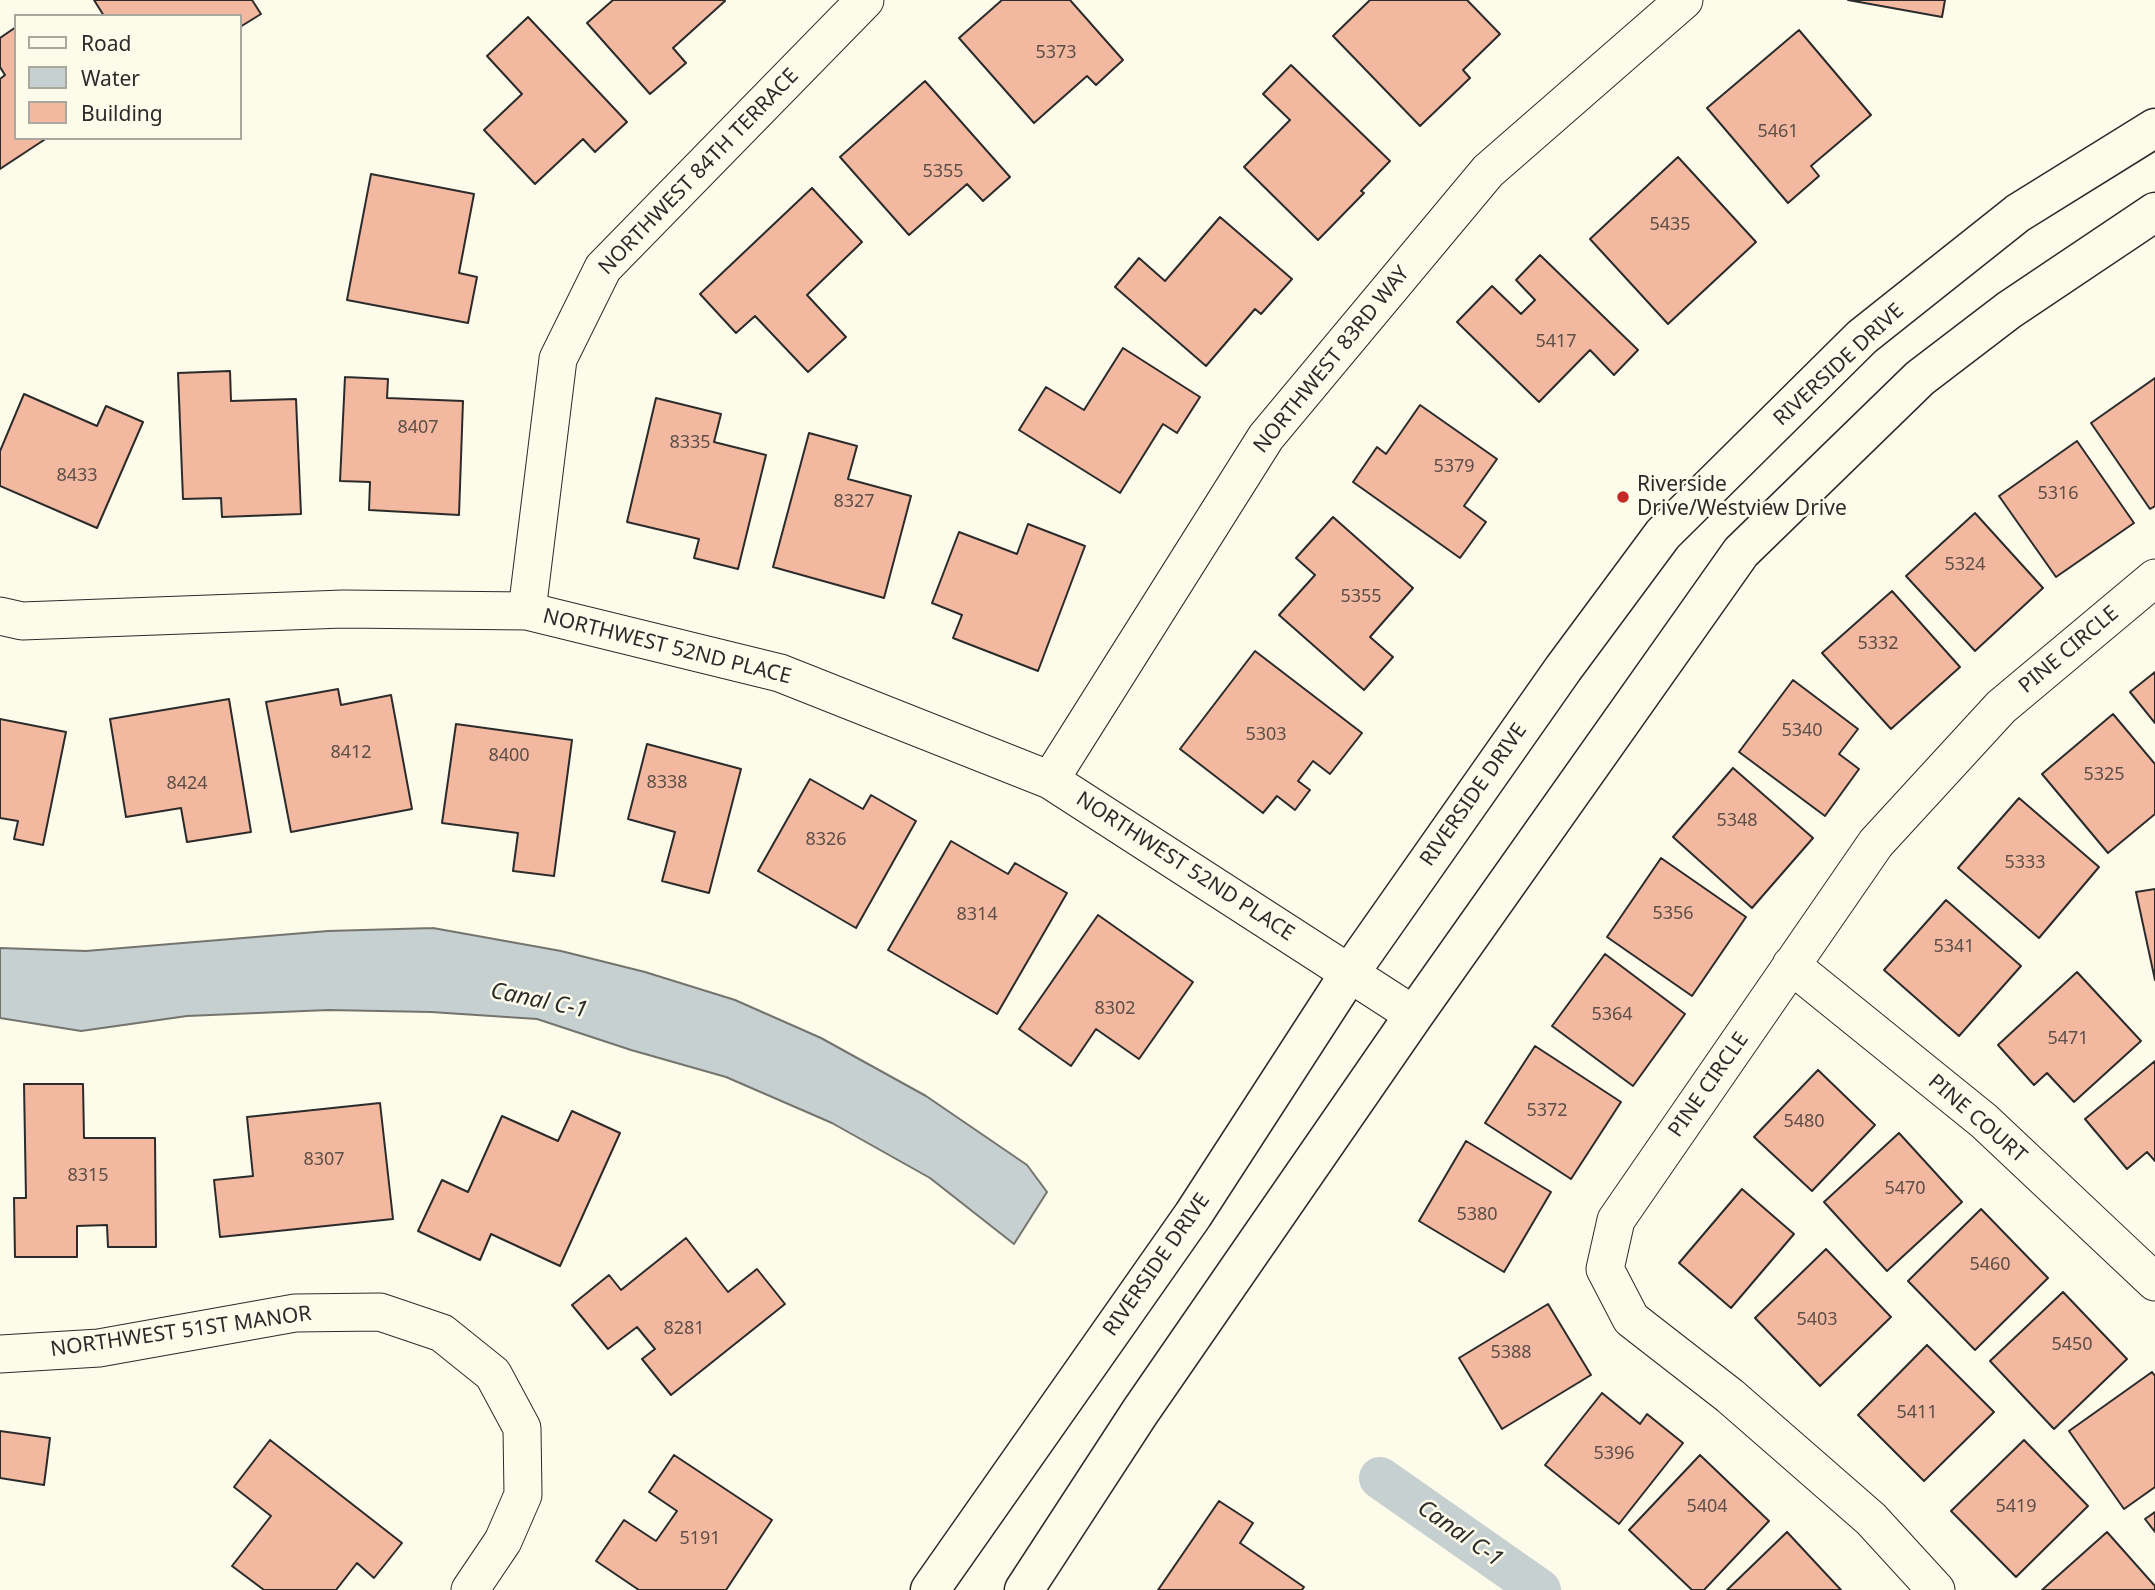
<!DOCTYPE html>
<style>
body{margin:0}
#map{position:relative;width:2155px;height:1590px;overflow:hidden;background:#fdfbea;font-family:"Noto Sans",sans-serif}
canvas{display:block}
.legend{position:absolute;left:14px;top:14px;width:228px;height:126px;box-sizing:border-box;background:#fdfbea;border:2px solid #a9a89e;margin:0;padding:9px 12px;list-style:none;font-size:21px;color:#2b2b2b}
.legend li{display:flex;align-items:center;gap:14px;height:35px}
.legend b{width:35px;border:2px solid #a9a89e}
</style>
<div id="map">
<canvas width="2155" height="1590"></canvas>
<ul class="legend">
<li><b style="height:9px;background:#fdfbea"></b>Road</li>
<li><b style="height:19px;background:#c7d0d0"></b>Water</li>
<li><b style="height:19px;background:#f2b8a0"></b>Building</li>
</ul>
</div>
<script>
const context = document.querySelector('canvas').getContext('2d');
context.lineJoin = 'round';
function fillPath(path, color) { context.fillStyle = color; context.fill(path, 'evenodd'); }
const shape = rows => new Path2D(rows.map(r => 'M' + r).join(''));
function trace(path, color, width, dash) { context.strokeStyle = color; context.lineWidth = width; context.lineCap = dash ? 'butt' : 'round'; context.setLineDash(dash || []); context.stroke(path); }
function write(font, color, halo, rows, align = 'center') {
  context.font = font + ' "Noto Sans",sans-serif'; context.lineWidth = 5; context.setLineDash([]); context.textBaseline = 'middle'; context.strokeStyle = halo; context.fillStyle = color; for (const [text, x, y, turn = 0] of rows) {
    context.save(); context.translate(x, y); context.rotate((+turn || 0) * Math.PI / 180); context.textAlign = isNaN(turn) ? turn : align; if (halo) context.strokeText(text, 0, 0); context.fillText(text, 0, 0); context.restore();
  }
}
const water = shape([
 [433,928,561,951,645,972,735,1000,821,1038,926,1096,1027,1165,1047,1192,1014,1244,930,1178,832,1123,726,1077,631,1050,537,1019,431,1012,328,1010,187,1016,81,1031,0,1018,0,948,86,951,328,931,433,928]
]);
fillPath(water, '#c7d0d0');
trace(water, '#74746e', 2);
trace(shape([
 [1380,1478,1540,1590]
]), '#c7d0d0', 42);
const building = shape([
 [94,0,252,0,261,14,240,27,240,16,104,16,94,0],
 [613,0,724,0,725,1,673,48,686,63,650,94,587,23,613,0],
 [1002,0,1070,0,1123,60,1096,85,1087,76,1034,123,959,38,1002,0],
 [1370,0,1467,0,1500,34,1463,70,1470,78,1420,126,1333,36,1370,0],
 [1848,0,1945,0,1942,17,1848,0],
 [528,17,627,122,595,152,583,139,535,184,484,130,522,94,487,56,528,17],
 [16,27,16,138,47,138,0,169,0,79,5,75,0,67,0,38,16,27],
 [1799,30,1871,115,1811,166,1819,176,1788,203,1707,108,1799,30],
 [1291,65,1390,161,1361,191,1364,193,1318,240,1244,167,1290,120,1263,94,1291,65],
 [925,81,1010,177,983,201,967,184,909,235,840,157,925,81],
 [1678,157,1756,242,1668,324,1590,239,1678,157],
 [371,174,474,194,459,273,477,277,468,323,347,300,371,174],
 [812,188,862,242,807,295,846,337,808,372,755,316,736,333,700,294,812,188],
 [1220,217,1292,279,1261,314,1255,309,1206,366,1115,287,1139,258,1165,281,1220,217],
 [1540,255,1638,350,1614,375,1590,350,1539,402,1457,322,1492,286,1521,314,1535,300,1516,280,1540,255],
 [1123,348,1200,397,1177,433,1163,424,1120,493,1019,430,1046,387,1084,410,1123,348],
 [230,371,231,401,296,399,301,514,222,517,221,498,183,499,178,373,230,371],
 [345,377,388,379,387,398,463,401,459,515,369,510,370,482,340,481,345,377],
 [2155,378,2155,506,2150,509,2091,423,2155,378],
 [24,394,97,426,106,406,143,422,97,528,0,486,0,451,24,394],
 [656,398,721,414,714,442,766,455,738,569,694,558,699,539,627,522,656,398],
 [1420,405,1497,459,1464,506,1486,522,1460,558,1353,482,1377,447,1386,454,1420,405],
 [809,433,857,446,848,479,911,496,884,598,773,567,809,433],
 [2077,441,2134,523,2056,577,1999,496,2077,441],
 [1975,513,2043,588,1975,651,1906,576,1975,513],
 [1333,517,1413,588,1370,637,1393,657,1364,690,1279,615,1315,575,1296,558,1333,517],
 [1028,524,1085,546,1038,671,953,638,962,615,932,603,959,532,1017,554,1028,524],
 [1892,591,1960,667,1891,729,1822,653,1892,591],
 [1255,651,1362,733,1330,774,1313,761,1298,781,1310,790,1295,810,1277,796,1263,813,1180,749,1255,651],
 [2155,672,2155,723,2130,692,2155,672],
 [1793,680,1858,729,1839,754,1859,769,1825,816,1739,752,1793,680],
 [338,689,341,705,391,695,412,809,291,832,266,702,338,689],
 [229,699,251,832,187,842,181,808,126,817,110,719,229,699],
 [2113,714,2155,764,2155,814,2108,853,2042,774,2113,714],
 [0,719,66,732,43,845,14,839,18,821,0,818,0,719],
 [456,724,572,740,554,876,513,871,518,833,442,823,456,724],
 [647,744,741,769,709,893,662,881,675,832,628,819,647,744],
 [1733,768,1813,838,1752,908,1673,837,1733,768],
 [810,779,863,809,871,795,916,821,856,928,758,871,810,779],
 [2019,798,2099,867,2039,938,1958,868,2019,798],
 [951,841,1008,874,1015,863,1067,893,997,1014,888,950,951,841],
 [1661,858,1746,917,1692,996,1607,937,1661,858],
 [2155,889,2155,980,2136,892,2155,889],
 [1946,900,2021,966,1959,1036,1884,970,1946,900],
 [1098,915,1193,982,1139,1059,1096,1029,1071,1066,1019,1029,1098,915],
 [1605,954,1685,1014,1633,1086,1552,1026,1605,954],
 [2077,972,2141,1041,2074,1102,2047,1073,2034,1085,1998,1045,2077,972],
 [1535,1046,1621,1102,1571,1179,1485,1123,1535,1046],
 [2155,1061,2155,1161,2147,1152,2127,1169,2085,1119,2155,1061],
 [1818,1070,1875,1125,1812,1191,1754,1137,1818,1070],
 [24,1084,83,1084,84,1138,155,1138,156,1247,108,1247,107,1225,77,1226,77,1257,15,1257,14,1198,26,1198,24,1084],
 [380,1103,393,1219,220,1237,214,1180,253,1176,247,1117,380,1103],
 [572,1111,620,1133,560,1266,491,1234,480,1260,418,1231,442,1180,468,1192,502,1116,558,1141,572,1111],
 [1899,1133,1962,1202,1887,1271,1824,1202,1899,1133],
 [1466,1141,1551,1192,1504,1272,1419,1221,1466,1141],
 [1742,1189,1794,1234,1731,1308,1679,1263,1742,1189],
 [1981,1209,2048,1278,1975,1350,1908,1281,1981,1209],
 [686,1238,728,1292,757,1269,785,1304,671,1395,642,1359,655,1349,637,1327,608,1349,572,1305,609,1275,621,1290,686,1238],
 [1826,1249,1891,1317,1820,1386,1755,1318,1826,1249],
 [2063,1292,2127,1359,2054,1429,1990,1361,2063,1292],
 [1548,1304,1591,1375,1502,1429,1459,1358,1548,1304],
 [1927,1345,1994,1412,1924,1481,1858,1415,1927,1345],
 [2152,1372,2155,1376,2155,1487,2124,1509,2069,1431,2152,1372],
 [1602,1393,1640,1424,1647,1414,1683,1443,1619,1524,1545,1465,1602,1393],
 [0,1431,50,1438,44,1485,0,1478,0,1431],
 [270,1440,402,1543,374,1578,357,1563,336,1590,264,1590,232,1566,271,1516,234,1487,270,1440],
 [2024,1440,2088,1506,2016,1577,1951,1511,2024,1440],
 [674,1455,772,1520,726,1590,639,1590,596,1561,624,1520,656,1541,677,1511,649,1492,674,1455],
 [1700,1455,1769,1521,1704,1590,1692,1590,1629,1530,1700,1455],
 [1219,1501,1253,1523,1240,1543,1304,1587,1302,1590,1158,1590,1219,1501],
 [2155,1512,2155,1532,2145,1519,2155,1512],
 [1787,1532,1841,1590,1727,1590,1787,1532],
 [2107,1532,2155,1586,2155,1590,2042,1590,2107,1532]
]);
fillPath(building, '#f2b8a0');
trace(building, '#2b2b2b', 2);
const street = shape([
 [527,611,558,359,603,268,865,0],
 [0,616,22,621,343,609,527,611,780,673,1050,780,1414,1015],
 [1050,780,1266,437,1488,171,1684,0],
 [1791,965,1984,1121,2155,1282],
 [0,1354,99,1348,295,1313,380,1312,442,1333,493,1374,522,1428,523,1495,503,1541,470,1590],
 [1936,1590,1871,1519,1730,1396,1631,1319,1605,1269,1616,1220,1876,843,2001,707,2155,578]
]);
const secondary = shape([
 [930,1590,1193,1215,1349,974,1563,669,1663,534,1862,337,2018,213,2155,128],
 [1024,1590,1140,1412,1414,1015,1741,552,1920,378,2009,310,2155,212]
]);
trace(street, '#2b2b2b', 39);
trace(secondary, '#2b2b2b', 41);
trace(street, '#fdfbea', 37);
trace(secondary, '#fdfbea', 38);
for (const [x, y, r, color] of [
 [1623,497,7,"#c62828"]
]) { const dot = new Path2D(); dot.arc(x, y, r, 0, 2 * Math.PI); context.fillStyle = color; context.fill(dot); trace(dot, '#fdfbea', 2.5); }
write('18px', '#5d4e48', null, [
 ["5373",1056,53],
 ["5461",1778,132],
 ["5355",943,172],
 ["5435",1670,225],
 ["5417",1556,342],
 ["8407",418,428],
 ["8335",690,443],
 ["5379",1454,467],
 ["8433",77,476],
 ["5316",2058,494],
 ["8327",854,502],
 ["5324",1965,565],
 ["5355",1361,597],
 ["5332",1878,644],
 ["5340",1802,731],
 ["5303",1266,735],
 ["8412",351,753],
 ["8400",509,756],
 ["5325",2104,775],
 ["8338",667,783],
 ["8424",187,784],
 ["5348",1737,821],
 ["8326",826,840],
 ["5333",2025,863],
 ["5356",1673,914],
 ["8314",977,915],
 ["5341",1954,947],
 ["8302",1115,1009],
 ["5364",1612,1015],
 ["5471",2068,1039],
 ["5372",1547,1111],
 ["5480",1804,1122],
 ["8307",324,1160],
 ["8315",88,1176],
 ["5470",1905,1189],
 ["5380",1477,1215],
 ["5460",1990,1265],
 ["5403",1817,1320],
 ["8281",684,1329],
 ["5450",2072,1345],
 ["5388",1511,1353],
 ["5411",1917,1413],
 ["5396",1614,1454],
 ["5404",1707,1507],
 ["5419",2016,1507],
 ["5191",700,1539]
]);
write('21px', '#2b2b2b', '#fdfbea', [
 ["NORTHWEST 84TH TERRACE",699,172,-46],
 ["NORTHWEST 83RD WAY",1332,360,-51],
 ["RIVERSIDE DRIVE",1839,365,-43],
 ["NORTHWEST 52ND PLACE",667,647,14],
 ["PINE CIRCLE",2069,650,-40],
 ["RIVERSIDE DRIVE",1474,795,-55],
 ["NORTHWEST 52ND PLACE",1185,867,33],
 ["PINE CIRCLE",1709,1085,-55],
 ["PINE COURT",1977,1119,41],
 ["RIVERSIDE DRIVE",1157,1265,-55],
 ["NORTHWEST 51ST MANOR",181,1332,-8]
]);
write('21px', '#2b2b2b', '#fdfbea', [
 ["Riverside",1637,485],
 ["Drive/Westview Drive",1637,509]
], 'left');
write('italic 23px', '#2b2b2b', '#fdfbea', [
 ["Canal C-1",539,1001,12],
 ["Canal C-1",1460,1534,35]
]);
</script>
